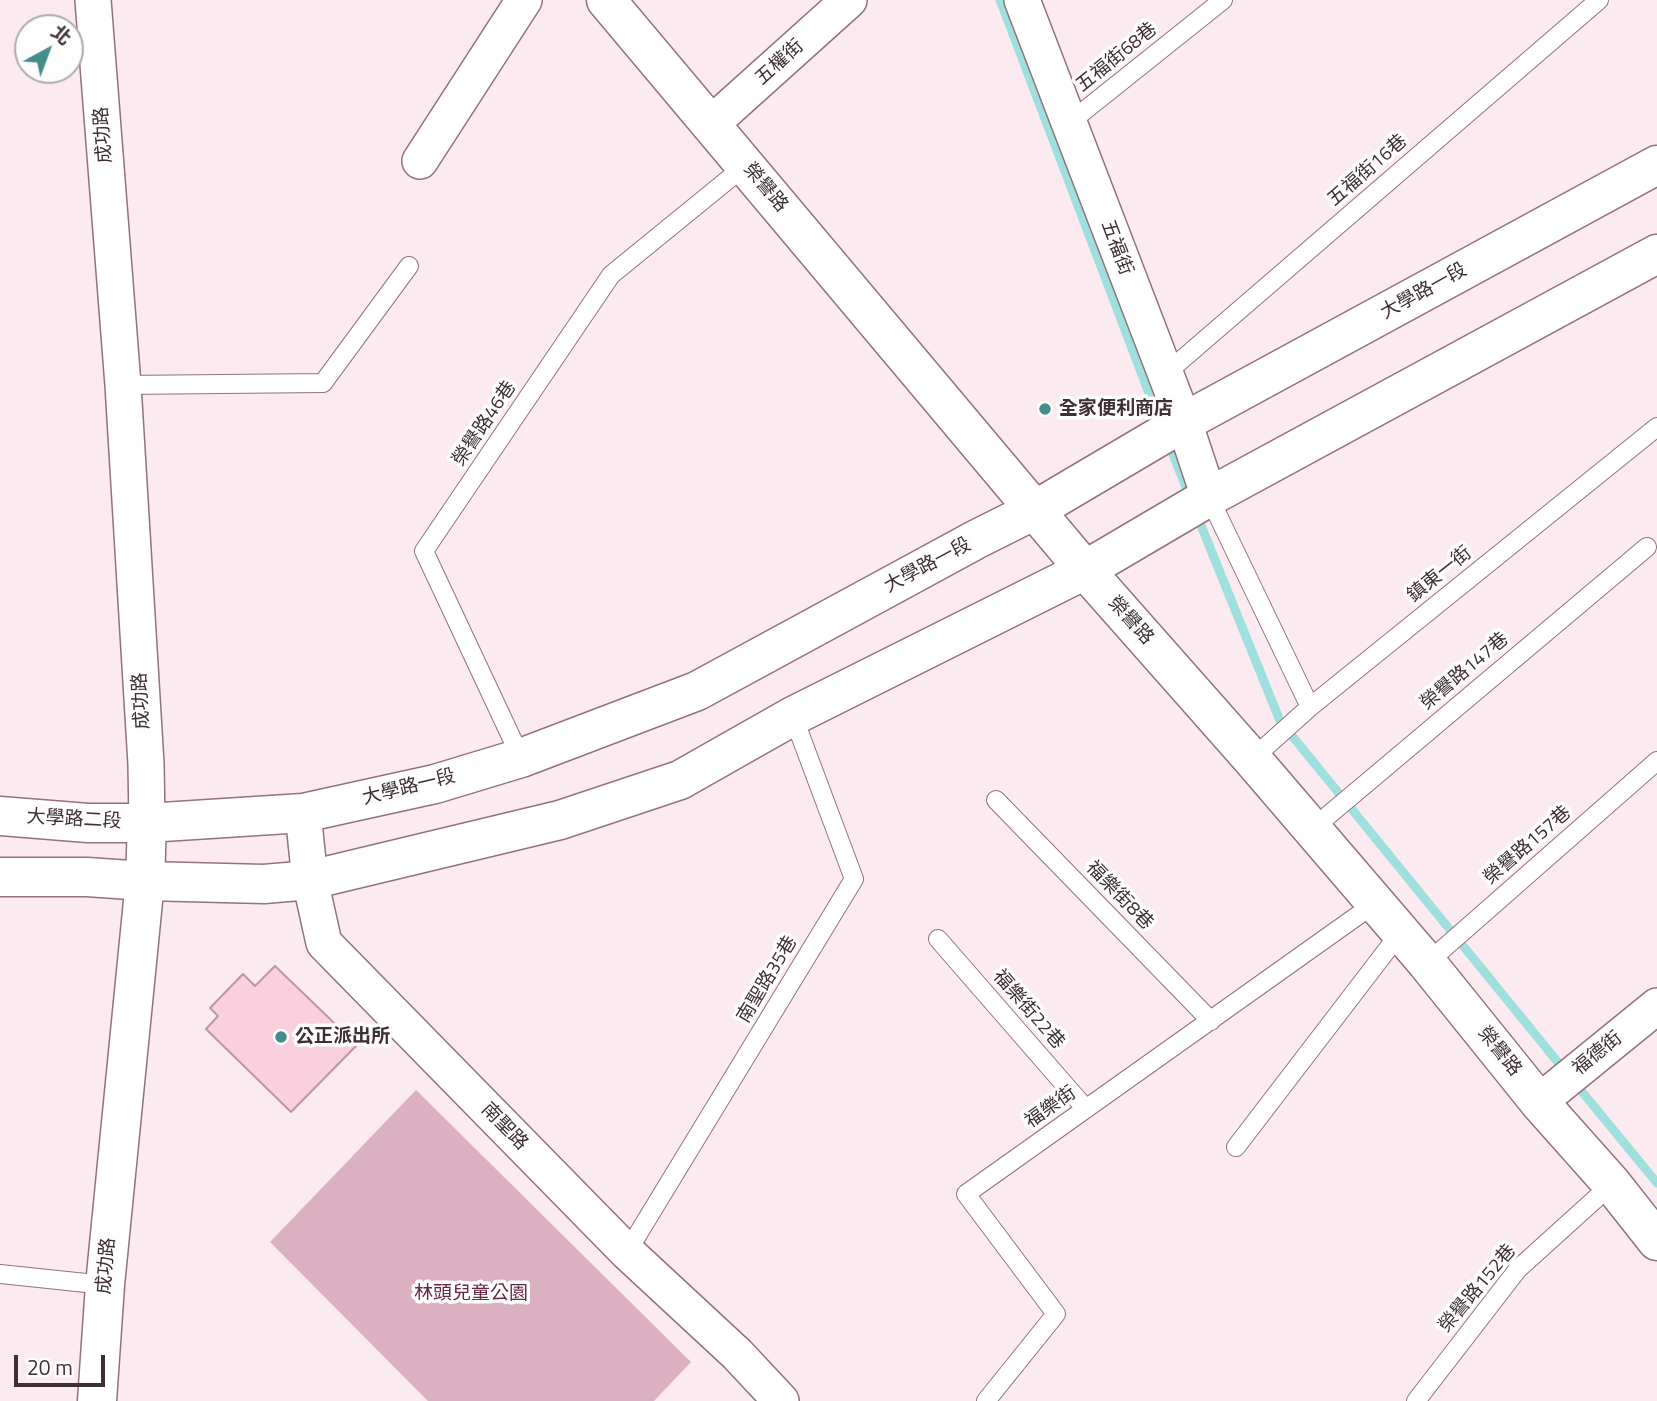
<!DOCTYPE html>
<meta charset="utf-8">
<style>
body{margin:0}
#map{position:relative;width:1657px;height:1401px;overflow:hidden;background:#fbebf1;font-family:"Titillium Web","Noto Sans TC",sans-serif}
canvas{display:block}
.north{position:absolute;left:14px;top:14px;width:70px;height:70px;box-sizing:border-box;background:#fdfdfd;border:2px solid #b0abad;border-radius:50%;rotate:41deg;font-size:19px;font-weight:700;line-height:28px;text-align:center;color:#3d2f34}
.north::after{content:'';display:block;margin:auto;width:24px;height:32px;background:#458d8b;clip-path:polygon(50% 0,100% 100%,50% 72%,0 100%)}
.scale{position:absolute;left:14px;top:1355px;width:91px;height:32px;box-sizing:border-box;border:4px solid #3d2f34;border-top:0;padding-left:9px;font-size:21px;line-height:24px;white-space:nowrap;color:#3d2f34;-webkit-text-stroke:5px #fdfdfd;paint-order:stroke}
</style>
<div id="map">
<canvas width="1657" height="1401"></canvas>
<div class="north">北</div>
<div class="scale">20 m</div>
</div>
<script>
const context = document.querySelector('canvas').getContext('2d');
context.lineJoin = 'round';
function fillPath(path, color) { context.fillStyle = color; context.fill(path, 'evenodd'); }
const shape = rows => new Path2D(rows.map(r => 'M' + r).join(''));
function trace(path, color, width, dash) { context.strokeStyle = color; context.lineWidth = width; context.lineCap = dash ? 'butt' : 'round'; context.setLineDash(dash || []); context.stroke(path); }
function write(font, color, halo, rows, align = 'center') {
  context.font = font + ' "Titillium Web","Noto Sans TC",sans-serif'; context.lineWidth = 7; context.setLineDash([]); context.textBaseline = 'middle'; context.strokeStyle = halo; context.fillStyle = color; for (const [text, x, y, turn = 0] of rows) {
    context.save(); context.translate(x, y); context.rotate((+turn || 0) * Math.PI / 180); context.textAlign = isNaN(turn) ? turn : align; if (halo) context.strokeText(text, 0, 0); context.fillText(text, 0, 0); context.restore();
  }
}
fillPath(shape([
 [416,1090,691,1362,654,1401,428,1401,270,1242]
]), '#dbb0c0');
trace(shape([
 [1000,0,1161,425],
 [1168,442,1190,497],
 [1196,513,1280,721,1565,1071],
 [1574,1082,1657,1183]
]), '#9fe0de', 9);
const building = shape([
 [275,966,357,1045,291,1112,206,1029,218,1016,210,1008,243,974,255,986,275,966]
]);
fillPath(building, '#facfde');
trace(building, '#bc97a5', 2);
const lane = shape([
 [1069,123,1223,0],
 [1164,375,1599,0],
 [123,385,323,383,409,266],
 [1209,497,1310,707],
 [521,758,424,551,611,275,746,165],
 [1252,759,1310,707,1657,427],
 [996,800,1211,1021],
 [1312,829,1647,547],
 [938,939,1086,1109],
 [1427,963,1657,761],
 [1236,1147,1400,933],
 [627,1252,854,879,793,716],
 [0,1274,105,1285],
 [986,1401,1056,1314,966,1194,1374,904],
 [1416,1401,1518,1269,1612,1184]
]);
const street = shape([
 [93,0,123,385,146,764,147,823],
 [1022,0,1184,422,1209,497],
 [710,125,849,0],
 [420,161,524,0],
 [303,813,310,880,324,943,627,1252,737,1354,781,1401],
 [1539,1102,1657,1006]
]);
const secondary = shape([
 [606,0,1085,570,1252,759,1427,963,1539,1102,1612,1184,1657,1241],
 [97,1401,105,1285,145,881,147,823]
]);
const primary = shape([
 [0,816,88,823,147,823,303,813,435,784,521,758,697,691,977,539,1035,510,1184,422,1657,165],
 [0,877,87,877,145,881,264,884,310,880,560,820,680,780,793,716,1085,570,1209,497,1657,254]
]);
trace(lane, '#93717e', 20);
trace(street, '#93717e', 38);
trace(secondary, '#93717e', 41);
trace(primary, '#93717e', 41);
trace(lane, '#fff', 18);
trace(street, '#fff', 35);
trace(secondary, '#fff', 38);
trace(primary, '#fff', 38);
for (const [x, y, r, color] of [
 [1045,409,7,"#458d8b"],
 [281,1037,7,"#458d8b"]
]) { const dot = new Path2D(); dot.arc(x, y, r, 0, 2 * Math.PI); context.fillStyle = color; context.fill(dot); trace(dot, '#fdfdfd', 2.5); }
write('19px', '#3d2f34', '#fdfdfd', [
 ["五福街68巷",1117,58,-39],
 ["五權街",780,63,-42],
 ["成功路",104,135,-94],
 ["五福街16巷",1368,171,-41],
 ["榮譽路",765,188,50],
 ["五福街",1116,248,69],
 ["大學路一段",1424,292,-29],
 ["榮譽路46巷",485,424,-56],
 ["大學路一段",928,566,-28],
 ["鎮東一街",1440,575,-39],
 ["榮譽路",1130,621,48],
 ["榮譽路147巷",1465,672,-40],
 ["成功路",142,701,-93],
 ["大學路一段",409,788,-14],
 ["大學路二段",74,820,3],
 ["榮譽路157巷",1528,846,-41],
 ["福樂街8巷",1119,896,46],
 ["南聖路35巷",768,980,-59],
 ["福樂街22巷",1028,1010,49],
 ["榮譽路",1499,1052,51],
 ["福德街",1598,1054,-39],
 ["福樂街",1051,1108,-35],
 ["南聖路",504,1127,46],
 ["成功路",107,1266,-85],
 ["榮譽路152巷",1478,1289,-50]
]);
write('bold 19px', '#3d2f34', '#fdfdfd', [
 ["全家便利商店",1059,409],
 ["公正派出所",295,1037]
], 'left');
write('19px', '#652743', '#fdfdfd', [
 ["林頭兒童公園",471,1294]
]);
</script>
